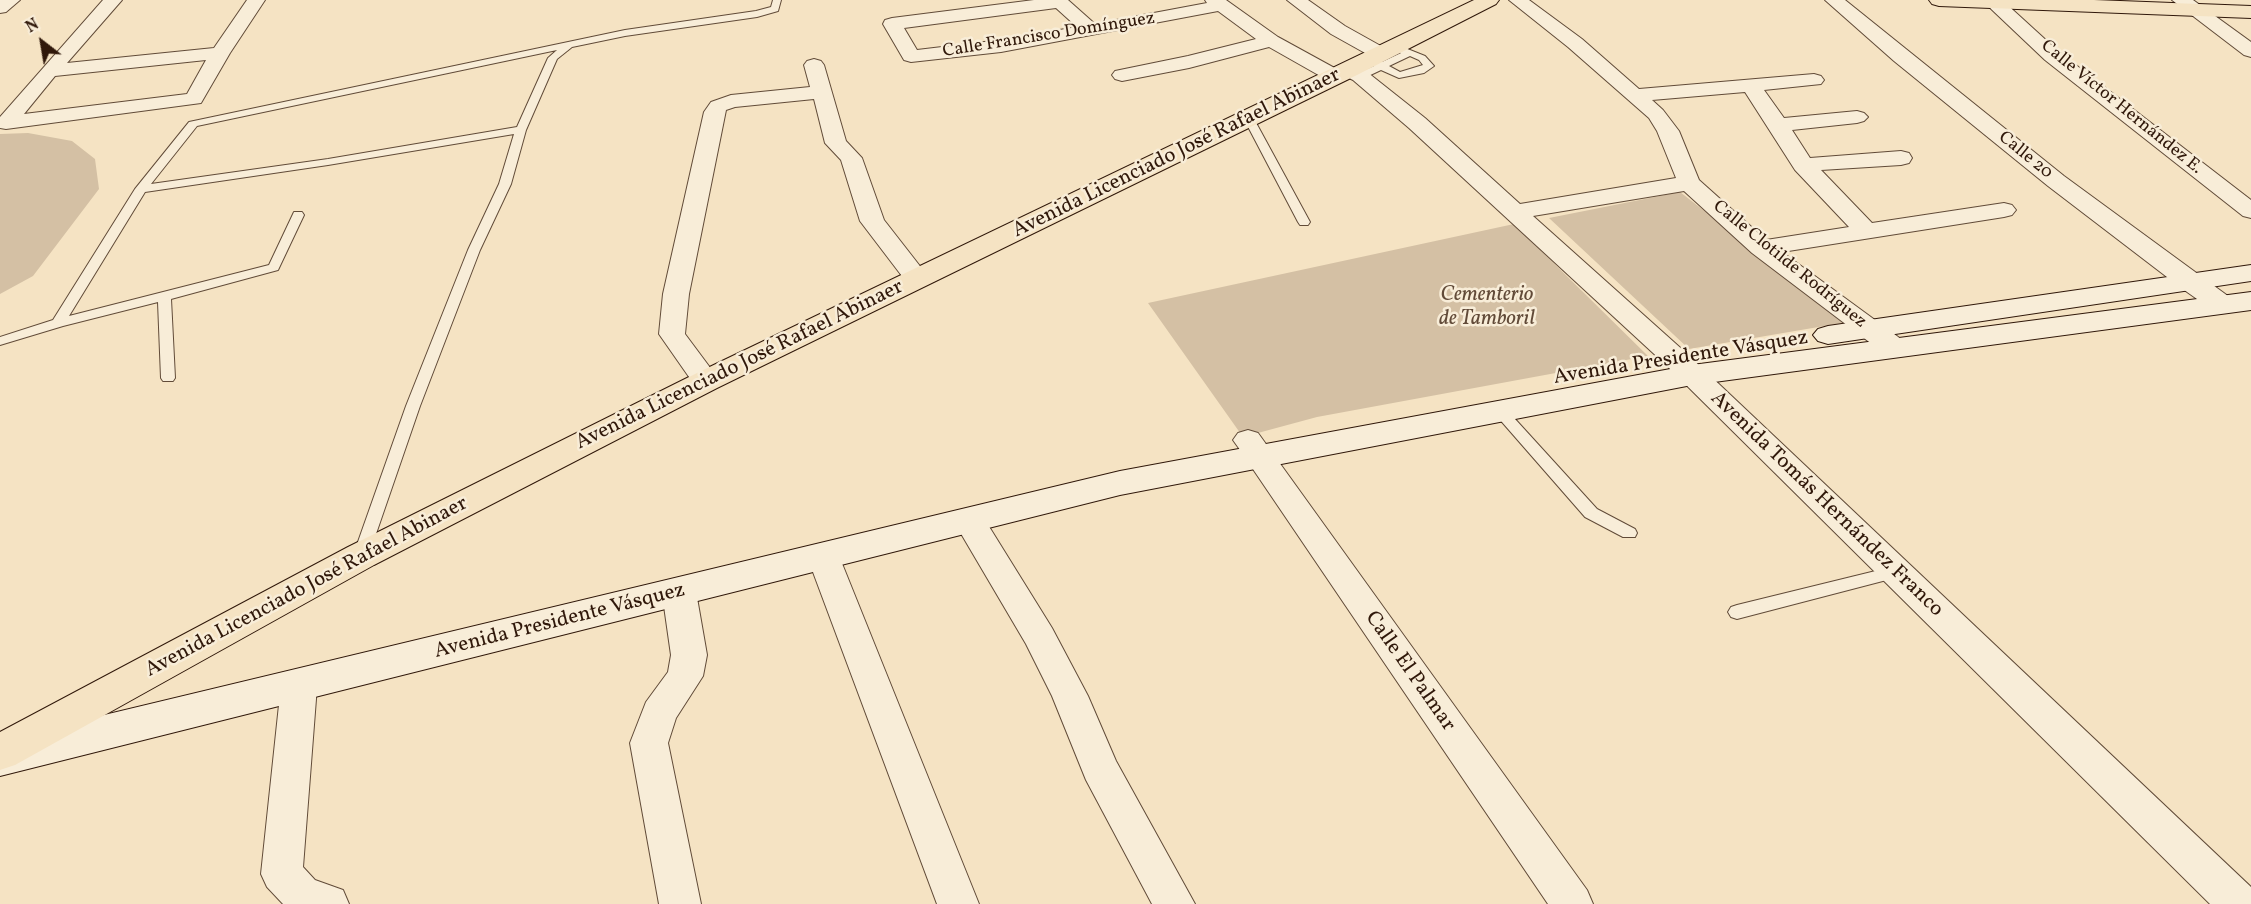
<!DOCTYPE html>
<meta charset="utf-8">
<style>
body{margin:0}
#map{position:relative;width:2251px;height:904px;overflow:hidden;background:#f5e3c3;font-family:Vollkorn,serif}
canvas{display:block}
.north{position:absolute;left:12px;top:12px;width:60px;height:60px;-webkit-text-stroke:4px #f8edd8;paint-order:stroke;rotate:329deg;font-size:16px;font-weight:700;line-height:24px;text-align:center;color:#30180a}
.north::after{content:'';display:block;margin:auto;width:21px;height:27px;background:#30180a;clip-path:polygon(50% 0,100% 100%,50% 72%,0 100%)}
</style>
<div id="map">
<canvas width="2251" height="904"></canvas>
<div class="north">N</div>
</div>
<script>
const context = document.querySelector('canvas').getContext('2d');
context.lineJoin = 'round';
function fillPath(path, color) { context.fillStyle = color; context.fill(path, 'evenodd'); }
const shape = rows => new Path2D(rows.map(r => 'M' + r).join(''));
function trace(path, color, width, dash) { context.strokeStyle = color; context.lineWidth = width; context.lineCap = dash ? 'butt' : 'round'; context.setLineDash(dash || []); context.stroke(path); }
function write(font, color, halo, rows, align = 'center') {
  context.font = font + ' Vollkorn,serif'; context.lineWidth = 5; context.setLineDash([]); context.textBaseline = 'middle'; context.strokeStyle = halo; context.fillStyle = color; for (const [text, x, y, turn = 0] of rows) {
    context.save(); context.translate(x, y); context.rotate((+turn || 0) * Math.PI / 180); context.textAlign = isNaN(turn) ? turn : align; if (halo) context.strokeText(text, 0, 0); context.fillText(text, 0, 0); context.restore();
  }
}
fillPath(shape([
 [28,133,72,141,95,159,99,189,33,276,0,294,0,134],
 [1680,192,1848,322,1689,349,1549,218],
 [1514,224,1648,356,1317,417,1243,437,1148,303]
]), '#d4c0a4');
const lane = shape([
 [773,0,781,0,778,11,757,17,625,36,572,47,557,59,526,130,511,184,480,250,420,406,367,560,361,562,355,560,353,556,406,406,468,250,499,184,514,134,328,165,145,192,69,316,269,265,294,212,302,212,304,215,278,270,171,299,175,378,173,381,163,381,161,378,158,302,63,326,0,345,0,337,53,320,135,189,189,122,625,30,756,11,771,7,773,0],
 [557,50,548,58,517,127,328,159,151,184,197,126,557,50],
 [1395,44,1425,56,1434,66,1424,73,1399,78,1381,70,1364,78,1356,78,1356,74,1374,66,1367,62,1367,58,1373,58,1382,62,1401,53,1392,49,1392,45,1395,44],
 [1410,56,1419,60,1423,65,1400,72,1389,66,1410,56],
 [1249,116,1254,119,1310,222,1308,225,1300,225,1298,222,1244,119,1249,116],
 [1500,406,1505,408,1597,509,1635,529,1637,533,1635,537,1623,537,1585,517,1495,414,1493,411,1500,406],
 [1896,566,1902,568,1904,572,1902,576,1737,619,1731,617,1728,612,1731,607,1737,605,1896,566]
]);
const street = shape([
 [0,0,20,0,6,12,0,13,0,0],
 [103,0,122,0,67,63,214,48,247,0,265,0,230,53,201,103,6,129,0,128,0,117,103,0],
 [206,60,187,94,24,114,55,76,206,60],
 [1034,0,1068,0,1095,24,1207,3,1205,0,1226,0,1278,37,1340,71,1342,66,1349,64,1367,72,1425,118,1520,204,1676,178,1657,131,1649,118,1568,47,1509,0,1529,0,1582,39,1639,89,1814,74,1821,76,1824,80,1821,84,1764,90,1784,118,1857,111,1864,113,1868,117,1864,121,1857,123,1792,130,1810,158,1901,151,1909,153,1912,158,1909,163,1901,165,1821,170,1872,223,2004,203,2012,205,2016,210,2012,215,2004,217,1782,252,1905,342,1909,348,1905,354,1895,356,1885,354,1752,253,1684,191,1533,216,1685,352,2251,887,2251,904,2210,904,1665,364,1409,128,1353,80,1345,76,1343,81,1329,81,1269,47,1189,68,1122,81,1115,79,1112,75,1115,71,1188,56,1256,39,1218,11,1001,52,911,62,904,60,883,24,885,20,892,18,1034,0],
 [1056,8,1077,27,1001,40,917,50,904,28,1056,8],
 [1745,92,1795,170,1849,227,1766,240,1699,180,1679,131,1663,110,1652,100,1745,92],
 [1287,0,1308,0,1345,26,1388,50,1391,54,1388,58,1381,60,1374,58,1331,34,1287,0],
 [1825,0,1845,0,2064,176,2232,299,2236,305,2232,311,2223,313,2214,311,2180,287,2048,186,1894,61,1825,0],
 [1986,0,2002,0,2059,52,2251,200,2251,218,2243,216,2045,60,1988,6,1986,0],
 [2172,0,2193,0,2251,42,2251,57,2244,55,2172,0],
 [814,59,821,61,824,65,846,141,862,158,884,220,930,279,926,284,917,287,908,284,860,221,841,160,825,143,814,99,735,107,726,110,689,294,685,334,720,381,716,387,706,390,696,387,659,334,663,294,704,112,711,102,731,95,810,87,804,65,807,61,814,59],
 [1248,430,1258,433,1587,890,1593,904,1548,904,1238,447,1233,440,1238,433,1248,430],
 [969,509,980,512,1052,628,1088,696,1116,761,1195,904,1152,904,1086,780,1052,696,1026,644,953,520,958,512,969,509],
 [823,544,835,548,839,556,979,904,937,904,807,556,811,548,823,544],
 [679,579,691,583,696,592,707,655,703,676,676,718,668,743,701,904,659,904,630,743,646,702,668,672,671,655,662,592,667,583,679,579],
 [299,671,312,676,317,686,303,867,315,880,343,890,349,904,283,904,267,887,261,874,281,686,286,676,299,671]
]);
const secondary = shape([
 [2251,265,2251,281,1828,344,1818,341,1813,335,1818,329,1828,326,2251,265],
 [2251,292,2251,310,1692,385,1120,495,0,776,0,740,1120,471,1692,365,2251,292]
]);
const primary = shape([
 [1474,0,1499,0,1496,4,1357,75,717,388,374,565,15,765,0,770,0,732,348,547,695,374,1474,0],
 [1929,0,2094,0,2251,6,2251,18,1939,6,1932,4,1929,0]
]);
trace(lane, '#614b38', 2);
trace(street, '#614b38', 2);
trace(secondary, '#30180a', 2);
trace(primary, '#30180a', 2);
fillPath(lane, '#f8edd8');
fillPath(street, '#f8edd8');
fillPath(secondary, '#f8edd8');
fillPath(primary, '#f5e3c3');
write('18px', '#30180a', '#f8edd8', [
 ["Calle Francisco Domínguez",1049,36,-9],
 ["Calle Víctor Hernández E.",2121,108,39],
 ["Calle 20",2025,156,39],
 ["Calle Clotilde Rodríguez",1789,265,39]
]);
write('21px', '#30180a', '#f8edd8', [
 ["Avenida Licenciado José Rafael Abinaer",1177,154,-26],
 ["Avenida Presidente Vásquez",1681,359,-9],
 ["Avenida Licenciado José Rafael Abinaer",740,366,-26],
 ["Avenida Tomás Hernández Franco",1826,505,44],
 ["Avenida Licenciado José Rafael Abinaer",307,588,-28],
 ["Avenida Presidente Vásquez",560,622,-14],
 ["Calle El Palmar",1409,672,55]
]);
write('italic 21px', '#614a38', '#f8edd8', [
 ["Cementerio",1487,296],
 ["de Tamboril",1487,320]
]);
</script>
